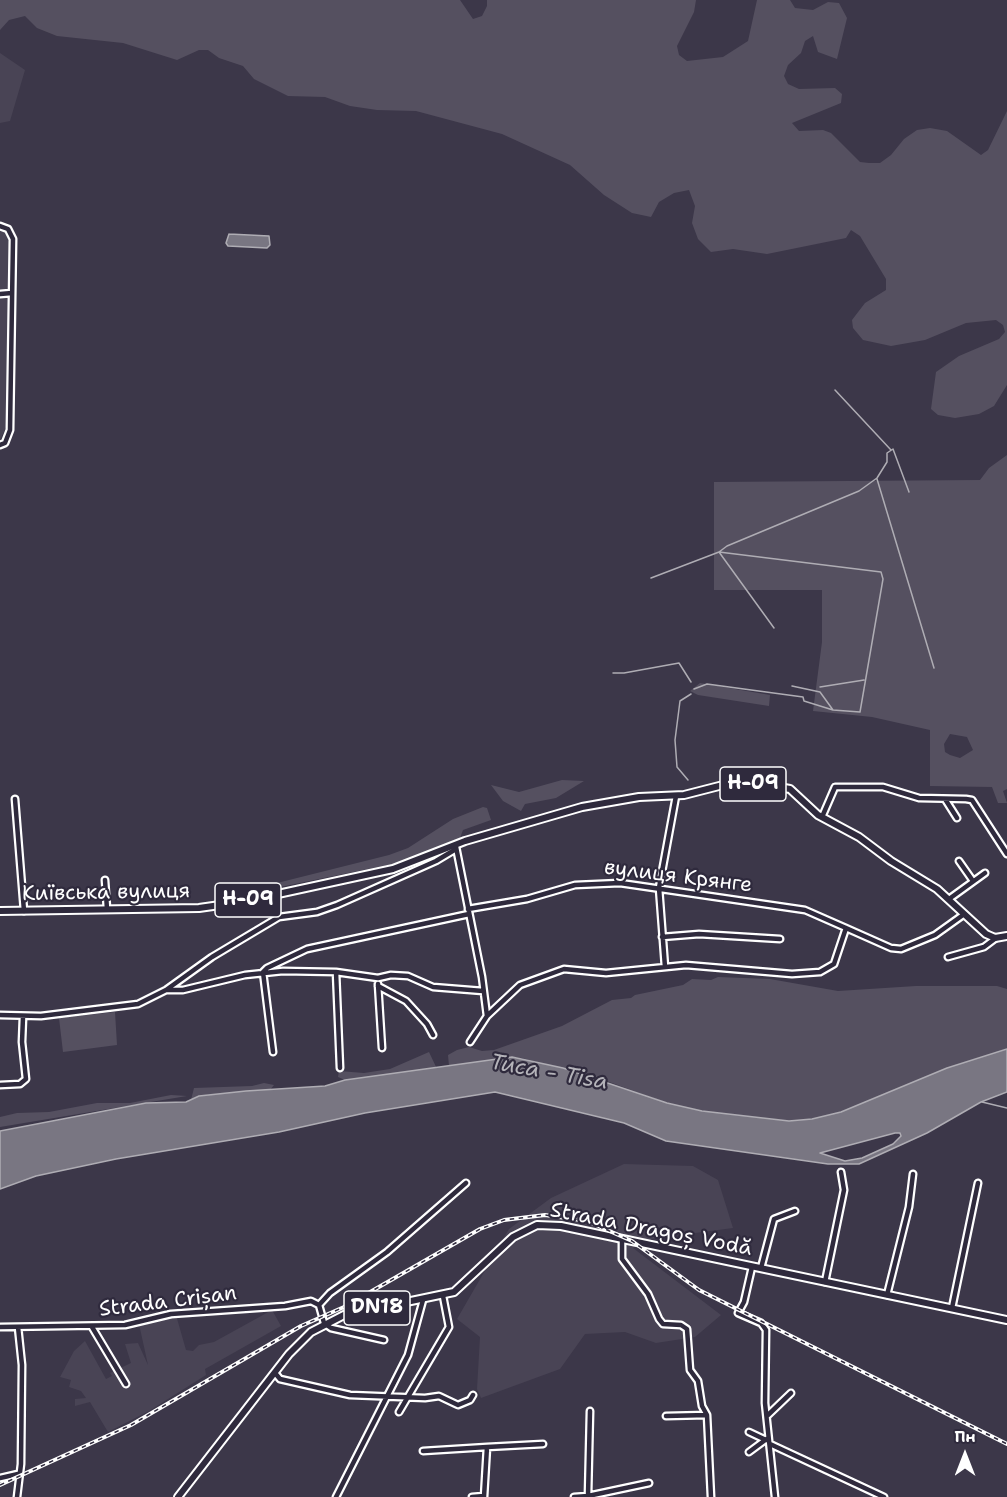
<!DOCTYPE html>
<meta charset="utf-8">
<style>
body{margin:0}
#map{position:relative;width:1007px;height:1497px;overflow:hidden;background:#3c3749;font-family:"Shantell Sans",sans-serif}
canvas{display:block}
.north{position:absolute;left:935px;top:1425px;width:60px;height:60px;-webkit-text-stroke:4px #2f2a3d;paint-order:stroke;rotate:0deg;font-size:16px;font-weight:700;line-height:24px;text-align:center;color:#fff}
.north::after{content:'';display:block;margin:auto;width:21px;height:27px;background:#fff;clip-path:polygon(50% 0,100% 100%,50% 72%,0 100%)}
</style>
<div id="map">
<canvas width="1007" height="1497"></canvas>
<div class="north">Пн</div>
</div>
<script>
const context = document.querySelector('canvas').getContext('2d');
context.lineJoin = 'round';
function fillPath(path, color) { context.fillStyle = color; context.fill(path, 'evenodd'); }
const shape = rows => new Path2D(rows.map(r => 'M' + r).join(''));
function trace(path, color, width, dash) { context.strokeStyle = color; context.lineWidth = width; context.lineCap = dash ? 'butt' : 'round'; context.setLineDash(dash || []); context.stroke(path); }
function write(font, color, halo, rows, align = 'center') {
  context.font = font + ' "Shantell Sans",sans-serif'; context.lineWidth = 4.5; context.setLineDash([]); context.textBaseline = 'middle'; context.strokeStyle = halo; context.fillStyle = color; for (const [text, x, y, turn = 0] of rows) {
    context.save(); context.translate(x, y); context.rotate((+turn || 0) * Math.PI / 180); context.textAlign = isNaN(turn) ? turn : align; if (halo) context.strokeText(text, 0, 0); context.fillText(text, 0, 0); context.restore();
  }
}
fillPath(shape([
 [0,53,25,70,10,121,0,123],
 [0,229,10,236,11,242,7,425,0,440],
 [624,1164,693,1166,718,1180,733,1228,642,1240,633,1248,721,1315,695,1337,656,1343,625,1332,585,1334,560,1369,481,1398,477,1389,480,1337,457,1319,509,1229,551,1198],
 [272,1310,281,1326,205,1369,206,1375,149,1411,108,1432,90,1402,75,1406,75,1399,86,1398,81,1391,69,1387,71,1380,60,1377,74,1351,85,1341,106,1379,112,1376,110,1373,131,1363,125,1344,138,1343,148,1365,139,1324,176,1315,186,1350,193,1351,199,1345,214,1342]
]), '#494455');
fillPath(shape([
 [0,0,460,0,473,19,482,16,487,6,487,0,696,0,694,12,677,46,679,55,687,61,723,57,748,41,757,0,790,0,795,8,813,10,828,2,839,3,847,18,837,59,818,52,813,36,805,41,801,53,788,65,784,76,788,84,799,89,835,88,842,94,841,103,792,123,799,131,823,130,831,133,860,162,869,163,880,163,891,155,904,139,917,130,930,128,947,131,981,155,988,150,1007,111,1007,385,994,406,979,414,955,418,938,415,931,409,936,372,959,356,999,339,1005,332,1003,325,996,320,966,323,925,340,891,346,863,340,853,328,852,320,865,303,886,290,886,279,860,236,851,230,846,238,767,254,733,249,711,252,698,239,692,223,695,206,689,190,674,193,659,202,651,217,632,213,604,195,570,165,502,134,416,111,377,110,350,106,325,97,288,96,254,79,243,66,219,58,208,50,199,50,177,60,123,43,57,36,37,28,25,16,9,20,0,30],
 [1007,455,1007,789,1003,791,1007,803,998,803,992,787,930,786,930,730,872,717,813,711,822,642,822,590,714,590,714,482,980,480,989,468],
 [950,734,967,737,973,750,960,758,950,755,945,752,944,744],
 [700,683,770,695,769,706,698,695,690,691],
 [562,780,584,781,556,798,525,804,521,811,503,801,491,785,519,792],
 [483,807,487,808,491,820,463,830,460,838,402,862,241,895,241,892,389,855,408,848,453,819],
 [718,977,770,979,838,991,916,986,997,986,1007,989,1007,1049,947,1068,841,1112,812,1119,789,1121,702,1111,667,1103,601,1079,522,1058,512,1057,449,1066,448,1055,457,1050,469,1047,482,1051,494,1050,562,1026,612,1000,631,998,635,995,683,985,692,979,711,980],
 [115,1012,117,1045,63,1052,59,1018],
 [429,1052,437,1069,345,1080,338,1077,339,1071,364,1073,390,1069],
 [264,1083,274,1085,270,1090,206,1095,191,1100,194,1088,252,1086],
 [171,1095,187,1096,0,1127,0,1117,17,1113,49,1112,97,1103,130,1103]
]), '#555060');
const water = shape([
 [229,234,269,236,270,245,267,248,228,246,226,243,229,234],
 [1007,1049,1007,1092,981,1102,927,1133,859,1164,828,1164,666,1141,624,1123,495,1092,365,1113,279,1132,116,1159,36,1176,0,1189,0,1131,146,1103,186,1102,199,1096,246,1091,325,1086,345,1080,512,1057,563,1068,667,1103,702,1111,789,1121,812,1119,841,1112,947,1068,1007,1049],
 [895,1133,900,1133,901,1136,893,1144,862,1158,845,1161,820,1153,895,1133]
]);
fillPath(water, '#797682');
trace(water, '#afadb4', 1.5);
trace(shape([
 [835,390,891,450],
 [877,479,934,668],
 [651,578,719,552,727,546,859,491,877,478,887,462,887,453,893,449,909,492],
 [774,628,719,552,881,572,883,579,860,712,833,710],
 [613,673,624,673,679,663,691,682],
 [820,687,864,680],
 [694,689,707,684,803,697,804,701,833,710,820,692,792,686],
 [688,780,677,767,675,740,680,701,691,694],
 [982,1102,1007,1108]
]), '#afadb4', 1.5);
const minor = shape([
 [0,226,8,229,13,239,10,430,5,443,0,445],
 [0,294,12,293],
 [15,799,24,911],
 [945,799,957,818],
 [822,817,835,787,883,787,919,798,966,799,972,800,1007,854],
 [456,847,482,977,487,1016],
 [959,861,973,881],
 [105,880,107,909],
 [949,899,985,873],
 [468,909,527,899,575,885,620,883,805,910,846,928],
 [662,937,699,934,780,939],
 [948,957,984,947,996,938],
 [665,967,659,888,676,796],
 [336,972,340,1068],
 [378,984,382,1048],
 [378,986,406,1001,427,1024,433,1035],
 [166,990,183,990,245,975,283,971,336,972,378,978,391,975,408,976,433,987,483,991],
 [0,1015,41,1016,138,1004,166,990,212,957,279,917,317,912,337,905,436,861,456,849],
 [470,1042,487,1016,520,985,564,969,606,973,686,965,792,974,820,972,834,964,846,928,891,948,901,949,935,935,963,915],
 [273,1052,263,972,267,968,307,949,469,914],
 [0,1085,20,1084,26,1079,22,1042,23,1017],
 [622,1239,622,1259,648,1294,659,1319,663,1324,681,1325,687,1329,690,1370,698,1381,702,1406,707,1415,711,1497],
 [752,1267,744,1302,738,1313,761,1323,766,1330,765,1403,775,1497],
 [761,1268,774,1219,795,1211],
 [825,1282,844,1190,841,1172],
 [887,1295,909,1207,913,1174],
 [319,1305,330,1293,387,1252,466,1183],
 [952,1308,978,1183],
 [0,1327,125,1325,171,1314,285,1306,311,1301,319,1305,324,1323,331,1328,384,1340],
 [92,1327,126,1384],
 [275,1373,280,1379,350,1395,425,1398,439,1396,458,1405,470,1400,473,1395],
 [399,1412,449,1327,443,1296],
 [768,1415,791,1393],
 [666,1416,707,1415],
 [749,1432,766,1440],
 [770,1444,884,1497],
 [423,1451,487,1447],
 [749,1452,768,1438],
 [0,1478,18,1474],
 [588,1496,649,1483],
 [17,1497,21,1464,22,1365,18,1327],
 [336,1497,408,1355,423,1300],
 [472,1497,484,1496],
 [484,1497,487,1447,543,1444],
 [574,1497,588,1496,590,1411]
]);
const major = shape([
 [0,911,199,908,241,902,393,869,465,841,582,807,639,797,684,795,723,785,762,784,790,789,818,815,859,837,891,861,937,889,986,934,995,938,1007,936],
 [178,1497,289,1354,311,1332,344,1315,454,1292,513,1237,537,1225,561,1226,1007,1320]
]);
trace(minor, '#fff', 9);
trace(major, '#fff', 10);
trace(minor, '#2f2a3d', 4.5);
trace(major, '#2f2a3d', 6);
const rail = shape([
 [0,1485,131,1425,301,1326,344,1307,480,1229,504,1220,545,1215,587,1221,632,1241,699,1290,1007,1444]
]);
trace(rail, '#fff', 4);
trace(rail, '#2f2a3d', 1.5, [4.5]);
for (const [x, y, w] of [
 [753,784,66],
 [248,900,66],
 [377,1308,66]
]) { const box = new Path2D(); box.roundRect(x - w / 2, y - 17, w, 34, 4.5); context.fillStyle = '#2f2a3d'; context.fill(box); trace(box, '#fff', 1.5); }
write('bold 20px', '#fff', null, [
 ["Н-09",753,784],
 ["Н-09",248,900],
 ["DN18",377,1308]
]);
write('21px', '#fff', '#2f2a3d', [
 ["вулиця Крянге",678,877,7],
 ["Київська вулиця",106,893,-1],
 ["Strada Dragoș Vodă",651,1230,11],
 ["Strada Crișan",168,1302,-7]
]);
write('italic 22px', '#b5b4ba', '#2f2a3d', [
 ["Тиса - Tisa",549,1073,10]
]);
</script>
